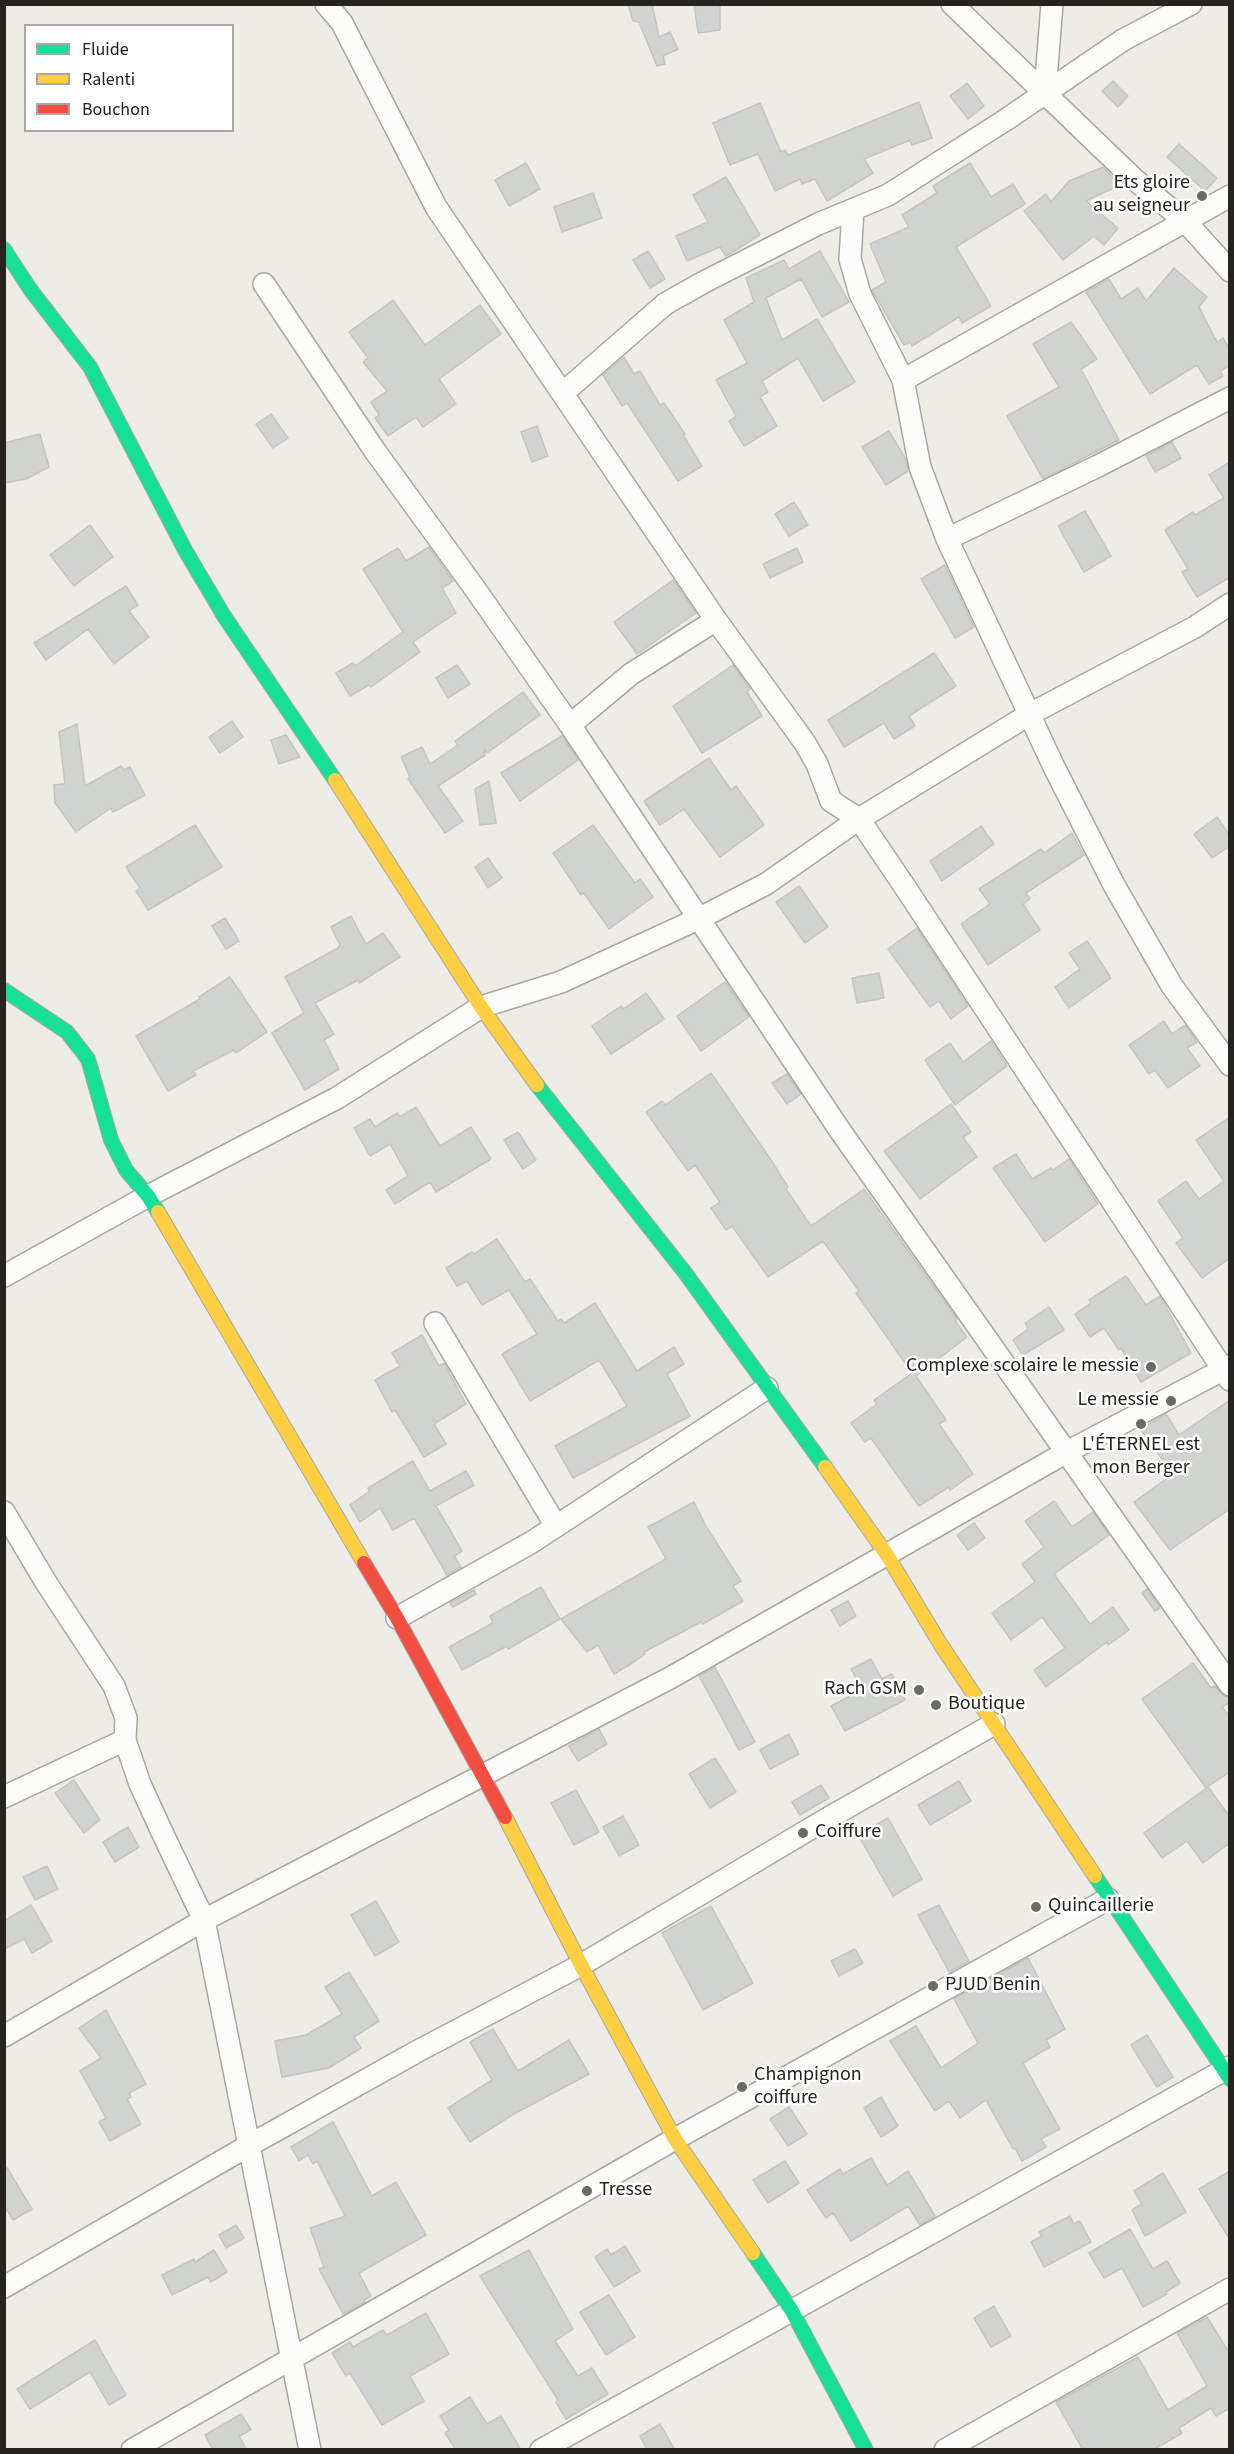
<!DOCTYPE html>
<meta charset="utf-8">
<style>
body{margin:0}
#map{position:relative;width:1234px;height:2454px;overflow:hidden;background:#eeece6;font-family:"Source Sans 3",sans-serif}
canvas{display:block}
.frame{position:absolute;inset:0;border:6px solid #252420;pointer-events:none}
.legend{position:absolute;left:24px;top:24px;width:210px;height:108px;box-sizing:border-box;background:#fff;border:2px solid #a8a7a6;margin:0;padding:8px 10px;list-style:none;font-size:18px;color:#252420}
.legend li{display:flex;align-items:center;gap:12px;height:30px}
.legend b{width:30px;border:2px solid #a8a7a6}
</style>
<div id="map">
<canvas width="1234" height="2454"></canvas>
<div class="frame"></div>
<ul class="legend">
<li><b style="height:8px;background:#16e098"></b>Fluide</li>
<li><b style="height:8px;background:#ffcf43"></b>Ralenti</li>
<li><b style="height:8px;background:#f24e42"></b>Bouchon</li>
</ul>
</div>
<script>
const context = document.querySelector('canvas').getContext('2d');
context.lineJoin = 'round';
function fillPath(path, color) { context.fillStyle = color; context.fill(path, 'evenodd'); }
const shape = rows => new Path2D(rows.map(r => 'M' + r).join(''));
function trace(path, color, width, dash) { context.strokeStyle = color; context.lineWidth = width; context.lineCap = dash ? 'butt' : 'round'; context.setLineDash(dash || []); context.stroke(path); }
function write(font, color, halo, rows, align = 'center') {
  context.font = font + ' "Source Sans 3",sans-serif'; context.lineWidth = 5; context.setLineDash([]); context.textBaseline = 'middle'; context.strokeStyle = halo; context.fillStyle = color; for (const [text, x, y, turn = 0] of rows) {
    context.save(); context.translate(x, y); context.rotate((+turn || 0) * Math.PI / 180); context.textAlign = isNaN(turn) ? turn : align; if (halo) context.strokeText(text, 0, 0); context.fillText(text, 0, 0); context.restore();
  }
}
const building = shape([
 [628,4,652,4,659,37,670,32,678,49,663,56,665,64,657,66,639,22,633,21,628,4],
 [694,4,720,4,720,30,698,33,694,4],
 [1113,81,1128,96,1118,107,1102,91,1113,81],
 [967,83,984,106,968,119,950,96,967,83],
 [919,102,932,138,912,145,910,140,864,159,873,173,827,201,815,179,802,184,800,179,775,191,758,154,730,165,713,123,760,103,781,152,785,150,788,155,919,102],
 [1179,144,1217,178,1205,191,1167,157,1179,144],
 [526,163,540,189,509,206,495,180,526,163],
 [970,163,991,197,1013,184,1025,204,956,247,991,306,962,323,959,317,912,346,910,342,904,345,872,290,886,282,870,244,909,227,902,215,937,193,933,186,970,163],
 [1103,167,1120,185,1086,201,1118,228,1104,245,1094,236,1063,260,1024,211,1046,194,1051,202,1069,181,1103,167],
 [726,177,760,235,726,256,720,247,687,261,676,236,708,222,693,195,726,177],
 [593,193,602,218,562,232,554,207,593,193],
 [648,251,665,279,650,288,633,260,648,251],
 [820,251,849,302,822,317,801,279,766,298,782,340,817,319,855,382,823,401,798,358,762,381,768,392,760,397,777,426,744,446,729,421,736,416,716,380,747,363,724,320,754,302,746,278,784,260,789,269,820,251],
 [1174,268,1207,297,1199,307,1217,342,1223,338,1230,350,1230,365,1220,371,1223,376,1209,384,1197,365,1150,394,1086,292,1109,279,1121,299,1138,288,1146,301,1174,268],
 [393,300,425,345,480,305,501,334,439,379,456,404,423,427,416,417,388,436,375,418,379,415,371,402,387,391,363,362,368,358,349,332,393,300],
 [1071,322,1097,359,1081,369,1119,440,1043,479,1007,416,1059,387,1033,344,1071,322],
 [624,357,634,374,640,371,660,405,664,403,685,434,683,435,702,466,678,481,627,403,622,406,603,375,624,357],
 [271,414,288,438,273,448,256,424,271,414],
 [537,426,548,456,532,462,521,432,537,426],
 [889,431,905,458,908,471,886,485,862,447,889,431],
 [40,434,49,467,26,479,4,483,4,443,40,434],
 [1172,442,1181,458,1155,472,1146,456,1172,442],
 [1230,462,1230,577,1197,597,1182,572,1188,569,1165,530,1193,512,1195,515,1224,498,1209,475,1230,462],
 [794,502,808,525,789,536,775,514,794,502],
 [1085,511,1111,556,1084,572,1058,526,1085,511],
 [90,525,113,557,74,586,50,555,90,525],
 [429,547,453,581,442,588,456,613,413,642,420,652,371,687,369,685,350,696,336,673,353,663,355,666,403,632,363,569,398,548,406,561,429,547],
 [797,548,803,562,770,578,763,564,797,548],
 [945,565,974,627,955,638,921,579,945,565],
 [673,580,696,613,637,654,614,622,673,580],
 [126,586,138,605,129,611,149,637,114,664,88,629,46,660,34,643,126,586],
 [934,653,956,686,909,716,915,726,894,739,884,723,844,747,828,720,934,653],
 [457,665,470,684,448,698,436,678,457,665],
 [733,665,750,689,747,692,762,716,702,753,673,706,733,665],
 [523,692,540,715,487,753,484,749,485,755,438,786,463,821,445,833,408,779,410,777,401,757,422,747,430,764,458,745,455,741,523,692],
 [232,721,243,737,220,753,209,737,232,721],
 [77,724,85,786,121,766,124,770,130,767,145,795,113,812,111,808,76,832,55,803,54,785,65,784,59,732,77,724],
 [286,735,300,757,279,764,271,740,286,735],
 [562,736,578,760,520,801,501,773,562,736],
 [709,758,731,790,736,786,764,825,720,857,684,809,660,825,644,801,709,758],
 [489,781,496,823,480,825,475,789,489,781],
 [1217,817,1230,836,1230,846,1212,858,1194,834,1217,817],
 [195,825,222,867,148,910,136,891,140,888,126,867,195,825],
 [593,825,635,883,640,879,653,897,609,929,584,893,581,895,553,853,593,825],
 [981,826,994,844,942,881,930,861,981,826],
 [1072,833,1084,855,1026,893,1030,899,1023,904,1040,930,988,965,961,924,990,904,979,889,1041,849,1044,853,1072,833],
 [488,858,502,878,488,888,475,867,488,858],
 [799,886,828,927,805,943,776,902,799,886],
 [351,916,366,944,383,933,400,957,359,983,358,980,315,1003,334,1034,324,1040,339,1069,305,1090,272,1033,304,1013,285,977,338,948,340,945,331,927,351,916],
 [225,918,239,941,226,949,212,926,225,918],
 [917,928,968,1006,951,1019,939,1001,930,1007,888,949,917,928],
 [1087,941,1111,978,1069,1008,1055,987,1080,969,1069,953,1087,941],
 [879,973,884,998,857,1003,852,978,879,973],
 [230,977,267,1032,236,1053,234,1050,193,1071,196,1075,168,1091,136,1036,200,999,199,997,230,977],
 [725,982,749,1017,701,1051,677,1016,725,982],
 [646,993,664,1019,611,1054,592,1026,621,1006,623,1009,646,993],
 [1164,1021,1172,1034,1185,1025,1197,1042,1187,1048,1200,1066,1168,1088,1155,1070,1149,1074,1129,1045,1164,1021],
 [991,1041,1007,1066,955,1105,925,1060,950,1043,963,1062,991,1041],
 [711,1073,771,1160,788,1187,786,1189,811,1226,864,1189,957,1319,955,1321,967,1337,916,1376,946,1420,939,1424,973,1474,950,1490,949,1487,919,1506,871,1438,865,1442,851,1423,877,1404,874,1400,912,1373,856,1293,859,1291,823,1241,768,1277,732,1226,726,1230,711,1208,720,1202,695,1165,688,1171,646,1112,662,1101,665,1105,711,1073],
 [787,1074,801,1094,787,1104,772,1083,787,1074],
 [951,1104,971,1132,963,1137,977,1157,920,1199,884,1151,951,1104],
 [416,1107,440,1146,471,1127,491,1159,436,1192,430,1182,395,1204,386,1190,408,1176,390,1144,370,1156,354,1128,370,1119,375,1127,397,1113,400,1117,416,1107],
 [1230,1117,1230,1258,1202,1278,1176,1243,1183,1238,1158,1201,1186,1181,1199,1199,1224,1181,1196,1140,1230,1117],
 [518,1132,536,1160,523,1169,504,1140,518,1132],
 [1016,1154,1032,1179,1051,1168,1053,1170,1069,1159,1098,1204,1045,1242,993,1168,1016,1154],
 [497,1239,525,1282,530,1279,558,1321,561,1319,564,1323,595,1303,637,1371,674,1347,684,1364,667,1374,690,1416,573,1478,555,1446,627,1406,599,1360,530,1401,502,1354,537,1334,509,1290,482,1305,467,1281,457,1286,446,1268,472,1252,474,1254,497,1239],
 [1126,1276,1146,1305,1160,1296,1191,1353,1141,1382,1121,1348,1119,1350,1104,1328,1090,1337,1075,1314,1091,1303,1089,1300,1126,1276],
 [1049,1307,1064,1330,1023,1355,1013,1340,1028,1329,1025,1323,1049,1307],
 [422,1335,439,1366,444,1363,466,1404,434,1424,446,1444,424,1457,395,1410,392,1412,375,1380,400,1366,392,1353,422,1335],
 [1230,1400,1230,1509,1170,1550,1134,1502,1173,1474,1140,1429,1166,1414,1179,1435,1230,1400],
 [413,1461,430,1491,466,1471,474,1485,436,1506,462,1551,454,1556,461,1567,447,1575,414,1518,393,1530,380,1508,360,1522,350,1505,370,1491,368,1488,413,1461],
 [1054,1501,1072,1527,1093,1512,1109,1535,1054,1574,1090,1624,1113,1607,1129,1630,1108,1645,1107,1642,1046,1687,1034,1670,1065,1648,1042,1617,1011,1640,992,1613,1035,1582,1022,1564,1044,1547,1025,1521,1054,1501],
 [694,1502,707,1528,741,1581,733,1586,743,1601,703,1624,701,1622,644,1652,645,1654,634,1662,614,1674,598,1645,587,1652,561,1619,666,1559,648,1527,694,1502],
 [974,1523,985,1538,968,1550,957,1535,974,1523],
 [541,1587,560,1619,508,1649,507,1646,462,1670,449,1647,493,1623,490,1616,541,1587],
 [1147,1589,1160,1608,1155,1611,1142,1593,1147,1589],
 [474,1590,476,1594,453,1607,450,1603,474,1590],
 [848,1601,856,1616,840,1626,831,1610,848,1601],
 [871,1659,882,1679,892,1674,905,1700,845,1731,831,1706,862,1690,851,1669,871,1659],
 [1193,1663,1211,1688,1215,1686,1224,1696,1230,1697,1230,1702,1222,1707,1230,1717,1230,1772,1206,1788,1142,1699,1193,1663],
 [715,1667,755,1742,739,1750,699,1676,715,1667],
 [599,1729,607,1744,578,1761,569,1746,599,1729],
 [789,1734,799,1754,770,1769,760,1750,789,1734],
 [715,1758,736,1792,710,1808,689,1774,715,1758],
 [74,1780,100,1820,84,1833,55,1793,74,1780],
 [959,1781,971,1801,930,1825,918,1805,959,1781],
 [821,1785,829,1798,800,1815,792,1802,821,1785],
 [1208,1787,1230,1817,1230,1843,1203,1863,1187,1841,1162,1858,1144,1833,1208,1787],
 [576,1790,599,1832,574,1845,551,1803,576,1790],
 [623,1816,639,1845,619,1856,603,1827,623,1816],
 [888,1818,922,1879,893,1896,858,1835,888,1818],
 [128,1827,139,1847,115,1862,103,1842,128,1827],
 [47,1866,58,1889,35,1900,23,1877,47,1866],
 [376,1901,399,1942,375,1956,351,1915,376,1901],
 [31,1905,52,1941,32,1953,24,1939,4,1949,4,1921,31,1905],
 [939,1905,969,1961,949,1972,918,1915,939,1905],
 [711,1906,753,1983,703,2010,662,1933,711,1906],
 [855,1949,863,1963,839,1976,831,1961,855,1949],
 [1028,1958,1065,2029,1046,2040,1050,2047,1023,2063,1060,2129,1041,2139,1046,2147,1022,2161,1015,2148,1013,2149,986,2100,960,2118,949,2101,935,2111,890,2041,916,2026,941,2068,978,2043,954,1999,1028,1958],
 [349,1972,379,2021,354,2037,361,2048,329,2068,282,2077,275,2041,306,2035,342,2014,325,1987,349,1972],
 [106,2010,146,2084,129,2093,131,2097,127,2099,141,2124,110,2141,99,2122,106,2118,80,2071,101,2058,79,2028,106,2010],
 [493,2029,518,2071,569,2040,589,2074,512,2115,470,2142,448,2108,492,2080,470,2042,493,2029],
 [1147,2035,1173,2077,1157,2087,1131,2045,1147,2035],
 [881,2097,898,2126,881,2137,864,2108,881,2097],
 [789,2107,807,2134,788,2146,770,2119,789,2107],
 [333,2122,372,2196,396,2182,426,2235,359,2273,371,2296,364,2300,365,2302,343,2314,319,2269,324,2267,310,2228,345,2216,317,2161,313,2164,308,2155,299,2161,291,2147,333,2122],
 [871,2158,887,2185,908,2171,935,2216,920,2225,908,2206,851,2241,833,2213,826,2218,807,2190,840,2169,843,2174,871,2158],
 [785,2161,799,2183,768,2203,753,2180,785,2161],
 [4,2163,32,2209,13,2220,4,2205,4,2163],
 [1230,2171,1230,2240,1199,2189,1230,2171],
 [1163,2173,1186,2212,1145,2236,1132,2210,1142,2204,1134,2191,1163,2173],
 [1070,2216,1074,2224,1080,2221,1091,2242,1044,2267,1031,2242,1042,2236,1039,2232,1070,2216],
 [236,2225,244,2238,226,2248,219,2235,236,2225],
 [1130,2229,1153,2269,1167,2261,1180,2283,1166,2292,1167,2294,1143,2307,1122,2268,1104,2278,1089,2253,1130,2229],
 [625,2246,640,2271,614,2287,595,2257,607,2249,611,2255,625,2246],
 [214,2250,227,2272,211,2282,208,2277,172,2295,162,2275,194,2259,195,2262,214,2250],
 [529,2250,573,2329,555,2341,578,2376,592,2368,608,2394,566,2419,556,2402,558,2400,480,2276,529,2250],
 [609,2295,635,2337,606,2355,580,2312,609,2295],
 [994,2306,1011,2336,991,2347,974,2318,994,2306],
 [426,2313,449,2354,410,2376,424,2401,382,2425,350,2373,346,2376,332,2353,350,2342,353,2347,383,2330,387,2335,426,2313],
 [1207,2317,1230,2354,1230,2408,1216,2416,1211,2408,1179,2428,1182,2433,1153,2450,1083,2450,1056,2402,1138,2357,1168,2410,1207,2386,1177,2333,1207,2317],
 [95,2340,126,2395,109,2405,90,2372,30,2409,17,2389,95,2340],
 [470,2397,487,2424,501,2416,521,2450,456,2450,445,2433,449,2430,440,2416,470,2397],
 [241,2414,251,2430,239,2436,247,2450,213,2450,205,2435,241,2414],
 [660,2424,675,2450,647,2450,640,2436,660,2424]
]);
fillPath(building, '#d1d3d1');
trace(building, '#c3c4c3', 1.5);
const street = shape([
 [326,4,342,23,436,207,716,620,805,743,817,764,831,801,859,819,905,887,1230,1380],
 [952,4,1134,179,1185,221,1230,271],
 [1045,92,1052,4],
 [853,210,850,259,860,294,903,380,920,467,947,539,1054,767,1114,885,1172,986,1230,1065],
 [264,284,375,451,473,586,570,725],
 [903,380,1230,196],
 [563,393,665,304,704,282,818,224,888,195,1007,119,1123,40,1191,4],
 [947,539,1098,466,1230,398],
 [716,620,631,674,570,725,839,1129,1230,1685],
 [4,1276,148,1196,337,1098,481,1007,561,982,700,918,766,884,859,819,1030,714,1195,627,1230,604],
 [435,1323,556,1526],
 [4,1512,47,1584,114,1686,126,1718,125,1740,4,1797],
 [397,1618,532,1542,767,1388],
 [4,2036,204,1920,161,1830,140,1784,125,1740],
 [4,2287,248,2146,418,2051,581,1965,830,1817,994,1724],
 [132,2450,675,2139,1108,1899],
 [310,2450,204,1920,670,1678,1065,1453,1230,1366],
 [541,2450,1230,2067],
 [945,2450,1230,2289]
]);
const fast = shape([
 [4,249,30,289,90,367,185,550,224,616,335,780],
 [4,990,67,1032,88,1059,111,1140,126,1170,148,1196,158,1212],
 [537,1085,686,1274,825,1467],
 [1095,1876,1230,2079],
 [753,2253,792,2311,866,2450]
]);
const slow = shape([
 [335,780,481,1007,537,1085],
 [158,1212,364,1563],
 [825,1467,887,1555,941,1645,1095,1876],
 [505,1817,581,1965,675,2139,753,2253]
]);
const jam = shape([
 [364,1563,397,1618,505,1817]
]);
trace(street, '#a8a7a2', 24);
trace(fast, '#a8a7a2', 16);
trace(slow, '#a8a7a2', 16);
trace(jam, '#a8a7a2', 16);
trace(street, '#fcfcfb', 21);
trace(fast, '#16e098', 14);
trace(slow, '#ffcf43', 14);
trace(jam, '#f24e42', 14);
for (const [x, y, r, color] of [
 [1202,196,6,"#6b6a65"],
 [1151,1367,6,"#6b6a65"],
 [1171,1401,6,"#6b6a65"],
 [1141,1424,6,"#6b6a65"],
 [919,1690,6,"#6b6a65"],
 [936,1705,6,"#6b6a65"],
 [803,1833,6,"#6b6a65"],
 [1036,1907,6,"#6b6a65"],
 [933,1986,6,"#6b6a65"],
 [742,2087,6,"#6b6a65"],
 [587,2191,6,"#6b6a65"]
]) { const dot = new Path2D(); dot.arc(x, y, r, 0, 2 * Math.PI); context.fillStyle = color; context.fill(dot); trace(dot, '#fff', 2); }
write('20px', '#252420', '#fff', [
 ["Ets gloire",1190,184,"right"],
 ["au seigneur",1190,207,"right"],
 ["Complexe scolaire le messie",1139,1367,"right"],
 ["Le messie",1159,1401,"right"],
 ["L'ÉTERNEL est",1141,1446,"center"],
 ["mon Berger",1141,1469,"center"],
 ["Rach GSM",907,1690,"right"],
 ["Boutique",948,1705],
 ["Coiffure",815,1833],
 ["Quincaillerie",1048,1907],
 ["PJUD Benin",945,1986],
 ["Champignon",754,2076],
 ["coiffure",754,2099],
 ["Tresse",599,2191]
], 'left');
</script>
